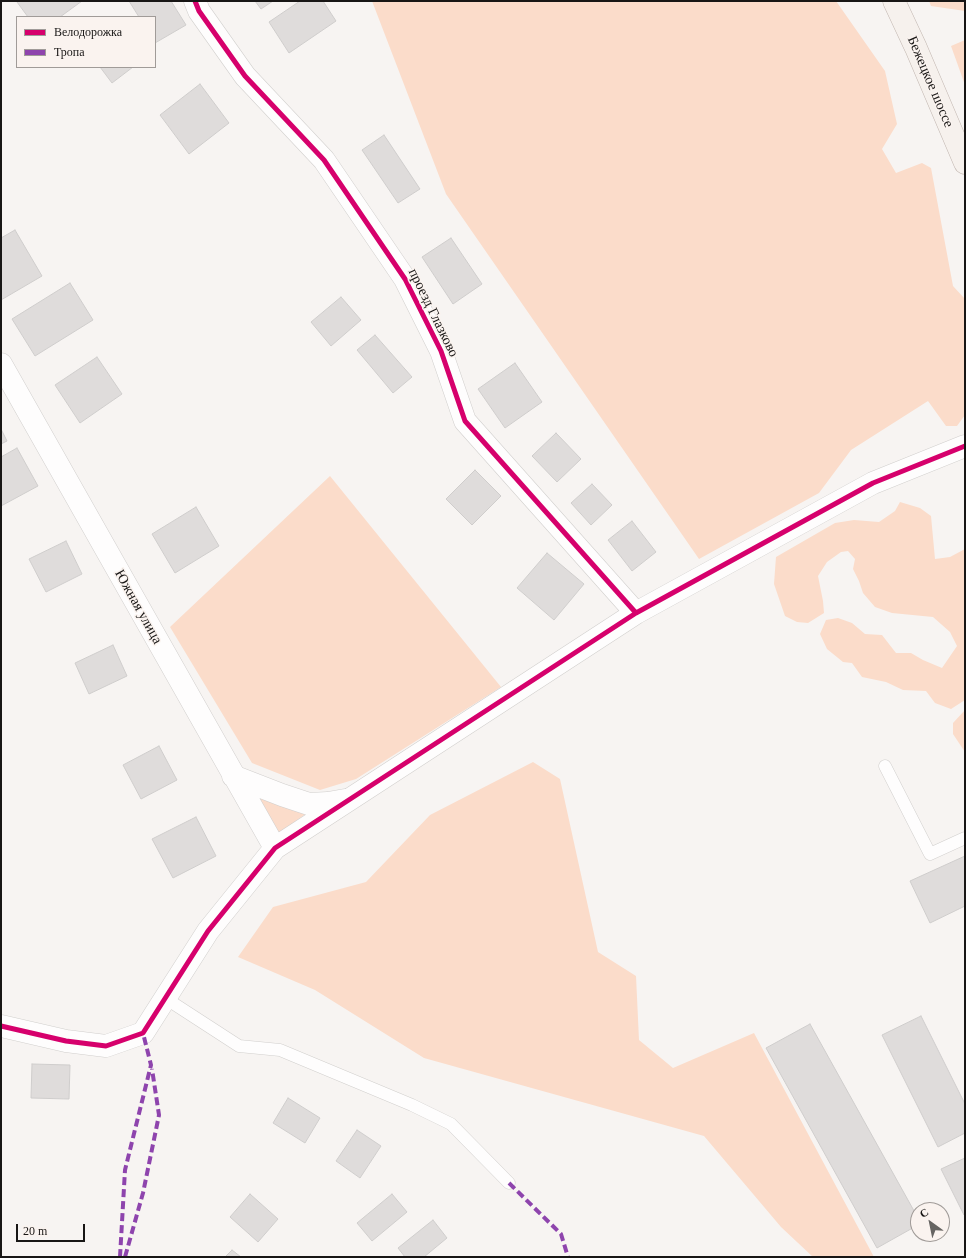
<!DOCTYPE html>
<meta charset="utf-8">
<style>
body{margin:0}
#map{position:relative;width:966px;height:1258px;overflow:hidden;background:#f7f4f2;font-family:Georgia,serif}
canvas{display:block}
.frame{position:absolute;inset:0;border:2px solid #181615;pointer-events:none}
.legend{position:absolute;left:16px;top:16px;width:140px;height:52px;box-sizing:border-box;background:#faf3ef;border:1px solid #a09b98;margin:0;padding:5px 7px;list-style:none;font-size:12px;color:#181615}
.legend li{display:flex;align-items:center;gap:8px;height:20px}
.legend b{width:20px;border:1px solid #a09b98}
.north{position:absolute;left:910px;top:1202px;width:40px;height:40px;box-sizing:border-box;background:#faf3ef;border:1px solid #a09b98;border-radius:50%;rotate:327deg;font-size:11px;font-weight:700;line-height:16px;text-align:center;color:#181615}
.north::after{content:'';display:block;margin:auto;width:14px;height:18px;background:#666462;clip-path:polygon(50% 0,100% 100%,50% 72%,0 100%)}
.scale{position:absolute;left:16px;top:1224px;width:69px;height:18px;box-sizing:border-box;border:2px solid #181615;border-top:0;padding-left:5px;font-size:12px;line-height:14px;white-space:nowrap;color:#181615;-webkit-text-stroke:3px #faf3ef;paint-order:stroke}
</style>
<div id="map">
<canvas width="966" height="1258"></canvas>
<div class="frame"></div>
<ul class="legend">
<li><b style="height:5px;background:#d6006c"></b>Велодорожка</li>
<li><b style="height:5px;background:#8e44ad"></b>Тропа</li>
</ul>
<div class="north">С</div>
<div class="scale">20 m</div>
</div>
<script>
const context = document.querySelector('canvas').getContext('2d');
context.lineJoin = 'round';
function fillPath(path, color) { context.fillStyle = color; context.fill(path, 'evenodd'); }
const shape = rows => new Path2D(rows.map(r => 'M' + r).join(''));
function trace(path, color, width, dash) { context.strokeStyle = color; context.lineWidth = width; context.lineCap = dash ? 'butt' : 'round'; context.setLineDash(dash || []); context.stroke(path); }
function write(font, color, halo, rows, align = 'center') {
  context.font = font + ' Georgia,serif'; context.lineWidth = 3; context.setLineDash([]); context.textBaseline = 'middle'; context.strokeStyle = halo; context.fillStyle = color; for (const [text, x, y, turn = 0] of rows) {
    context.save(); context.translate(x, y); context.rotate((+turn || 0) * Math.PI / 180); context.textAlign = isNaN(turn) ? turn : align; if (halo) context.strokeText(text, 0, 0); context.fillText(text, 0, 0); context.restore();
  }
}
fillPath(shape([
 [372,1,836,1,885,71,897,124,882,149,896,173,922,163,931,168,953,286,965,299,965,415,957,426,946,426,928,401,851,450,819,493,699,559,446,194],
 [929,1,965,1,965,11,931,6],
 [965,40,965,85,951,46],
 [330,476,501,687,356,779,320,790,252,763,170,627],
 [900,502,920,508,931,516,935,559,950,557,965,549,965,700,951,709,935,703,926,691,903,690,886,682,862,677,852,663,843,662,827,649,820,634,826,620,838,618,852,623,865,634,882,635,896,653,911,653,923,660,942,668,957,646,950,632,933,617,892,613,875,607,863,593,859,581,853,569,855,559,848,551,841,552,827,562,818,576,823,601,824,613,808,623,797,622,785,616,774,584,776,557,835,523,854,520,879,522,895,511],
 [965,710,965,752,953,734,953,723],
 [533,762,560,779,598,952,636,976,639,1040,673,1068,754,1033,874,1257,813,1257,781,1227,704,1136,424,1058,315,990,238,957,273,907,366,882,430,815],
 [261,795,307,813,274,837,257,799]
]), '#fbdcca');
const building = shape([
 [18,1,82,1,60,17,28,17,17,2,18,1],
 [129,1,171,1,186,25,155,43,155,17,139,17,129,1],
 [255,1,273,1,261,9,255,1],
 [300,1,323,1,336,21,289,53,269,22,300,1],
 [100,67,133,67,112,83,100,67],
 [200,84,229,123,189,154,160,115,200,84],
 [384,135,420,189,398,203,362,150,384,135],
 [15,230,42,276,1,300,1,238,15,230],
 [451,238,482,284,453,304,422,257,451,238],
 [70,283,93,320,35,356,12,319,70,283],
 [341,297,361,320,331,346,311,322,341,297],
 [375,335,412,377,393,393,357,350,375,335],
 [97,357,122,394,80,423,55,385,97,357],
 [515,363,542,402,505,428,478,389,515,363],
 [1,429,7,441,1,444,1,429],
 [556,433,581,459,557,482,532,456,556,433],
 [17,448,38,486,1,506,1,457,17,448],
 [475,470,501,496,472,525,446,499,475,470],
 [592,484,612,505,591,525,571,503,592,484],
 [196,507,219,546,175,573,152,534,196,507],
 [632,521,656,552,632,571,608,540,632,521],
 [66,541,82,574,46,592,29,559,66,541],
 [547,553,584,584,554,620,517,588,547,553],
 [113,645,127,676,89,694,75,663,113,645],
 [159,746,177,780,141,799,123,765,159,746],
 [196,817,216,856,173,878,152,839,196,817],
 [965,856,965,906,930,923,910,881,965,856],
 [921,1016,965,1104,965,1133,938,1147,882,1035,921,1016],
 [810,1024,918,1218,918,1225,877,1248,766,1048,810,1024],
 [32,1064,70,1065,69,1099,31,1098,32,1064],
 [288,1098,320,1118,305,1143,273,1123,288,1098],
 [357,1130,381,1146,360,1178,336,1161,357,1130],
 [965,1158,965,1215,964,1215,941,1169,965,1158],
 [250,1194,278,1219,258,1242,230,1217,250,1194],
 [392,1194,407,1212,372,1241,357,1223,392,1194],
 [433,1220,447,1238,424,1257,405,1257,398,1248,433,1220],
 [232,1250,241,1257,225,1257,232,1250]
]);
fillPath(building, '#dfdcdb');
trace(building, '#cfcdcc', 1);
const lane = shape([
 [885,766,930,854,965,838],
 [165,998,239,1046,280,1050,412,1105,451,1124,509,1183]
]);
const street = shape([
 [195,1,199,11,245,76,324,160,405,279,441,351,465,421,636,613],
 [1,364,275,848],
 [233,776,282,795,309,804,328,803,345,800],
 [1,1026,66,1041,106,1046,143,1033,208,931,275,848,636,613,873,483,965,446]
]);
const primary = shape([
 [894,1,916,48,965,163]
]);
trace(lane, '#d1cfcd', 13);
trace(street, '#d1cfcd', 23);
trace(primary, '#c1b6b0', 23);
trace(lane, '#fefdfd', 12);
trace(street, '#fefdfd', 22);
trace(primary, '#f6f1ed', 22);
trace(shape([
 [509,1183,561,1234,568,1257],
 [120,1257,125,1170,151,1065,143,1033],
 [125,1257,143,1193,159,1115,152,1069]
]), '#8e44ad', 4, [8, 4]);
trace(shape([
 [195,1,199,11,245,76,324,160,405,279,441,351,465,421,636,613],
 [1,1026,66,1041,106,1046,143,1033,208,931,275,848,636,613,873,483,965,446]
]), '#d6006c', 5);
write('14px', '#181615', '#faf3ef', [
 ["Бежецкое шоссе",930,82,67],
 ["проезд Глазково",433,313,64],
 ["Южная улица",138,607,61]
]);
</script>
